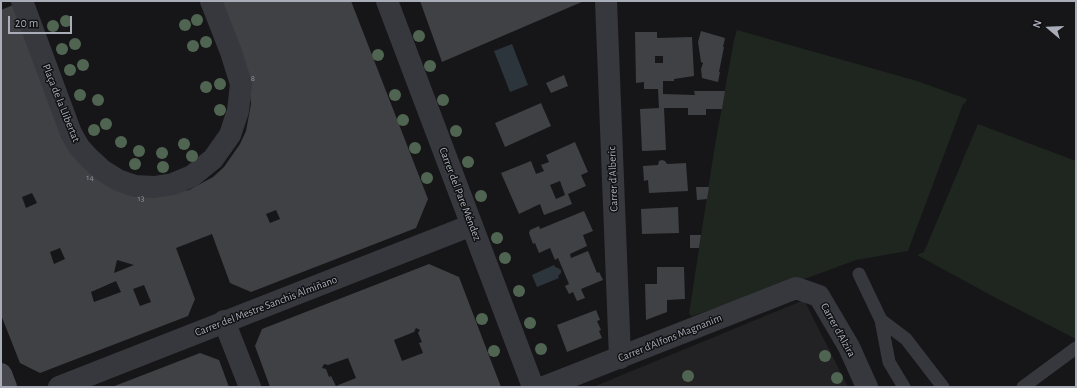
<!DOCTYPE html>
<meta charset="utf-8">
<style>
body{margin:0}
#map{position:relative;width:1077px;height:388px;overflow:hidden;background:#161618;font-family:"Alegreya Sans",sans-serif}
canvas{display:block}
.frame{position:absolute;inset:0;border:2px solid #a8adb8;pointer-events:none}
.north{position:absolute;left:1029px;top:8px;width:40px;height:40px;-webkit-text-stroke:3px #111113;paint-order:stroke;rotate:289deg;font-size:11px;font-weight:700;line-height:16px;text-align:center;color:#a8adb8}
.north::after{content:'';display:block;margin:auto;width:14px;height:18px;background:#a8adb8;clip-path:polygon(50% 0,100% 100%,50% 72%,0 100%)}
.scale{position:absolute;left:8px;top:16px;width:64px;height:18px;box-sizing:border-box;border:2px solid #a8adb8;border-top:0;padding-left:5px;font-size:12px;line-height:14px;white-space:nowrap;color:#a8adb8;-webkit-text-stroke:3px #111113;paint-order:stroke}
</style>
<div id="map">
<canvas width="1077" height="388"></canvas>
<div class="frame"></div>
<div class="north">N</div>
<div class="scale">20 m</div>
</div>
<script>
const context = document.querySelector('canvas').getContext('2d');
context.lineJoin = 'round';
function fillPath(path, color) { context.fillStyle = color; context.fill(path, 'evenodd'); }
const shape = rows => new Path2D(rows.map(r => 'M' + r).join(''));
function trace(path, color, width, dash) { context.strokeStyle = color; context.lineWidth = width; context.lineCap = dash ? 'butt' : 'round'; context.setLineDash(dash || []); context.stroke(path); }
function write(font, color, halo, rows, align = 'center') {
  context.font = font + ' "Alegreya Sans",sans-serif'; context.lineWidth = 3; context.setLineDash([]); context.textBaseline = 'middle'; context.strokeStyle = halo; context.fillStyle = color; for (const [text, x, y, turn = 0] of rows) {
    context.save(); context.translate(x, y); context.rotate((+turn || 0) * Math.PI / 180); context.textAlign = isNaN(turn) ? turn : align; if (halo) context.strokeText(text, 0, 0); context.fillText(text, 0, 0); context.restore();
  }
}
fillPath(shape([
 [804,300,848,387,593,387]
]), '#222225');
fillPath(shape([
 [737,30,917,81,967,99,965,103,963,104,908,251,856,260,810,277,692,316,689,314,714,151,734,40],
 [978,124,1076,161,1076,339,996,298,917,255,924,252]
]), '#1e261f');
fillPath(shape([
 [512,44,528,85,510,92,494,51],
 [554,265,555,267,558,268,561,270,561,273,558,276,559,278,537,287,532,275]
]), '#2c353c');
fillPath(shape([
 [220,1,351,1,428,199,416,228,251,292,230,283,212,234,176,248,195,299,188,316,40,373,20,363,1,315,1,10,13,5,63,132,158,196,189,190,213,177,224,167,240,144,246,131,251,104,248,76],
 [32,193,37,203,26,208,22,197],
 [276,210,280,219,270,223,266,214],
 [60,248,65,259,54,264,50,252],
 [117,260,134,265,114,273],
 [116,281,121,292,94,302,91,292],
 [144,285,151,302,140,306,133,289],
 [420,1,584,1,442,62],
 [701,31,725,38,723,47,724,47,719,72,720,72,718,82,702,78,701,69,703,63,701,62,698,42],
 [635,32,657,32,657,38,692,37,694,76,674,79,674,81,663,81,663,94,695,95,694,91,725,91,722,109,706,109,706,115,688,115,688,108,664,108,666,150,642,151,640,109,659,108,658,89,644,89,644,82,636,83],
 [655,56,663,56,663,63,655,63],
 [564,75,568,86,551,93,546,83],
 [541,103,551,126,505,147,495,123],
 [575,142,588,172,581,175,586,186,568,194,572,204,560,209,544,215,540,204,519,214,501,173,531,161,536,174,544,171,541,165,549,162,546,155],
 [560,181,565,195,556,199,550,185],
 [662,160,665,161,667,164,686,163,688,191,649,193,648,180,644,181,643,166,658,165,659,161],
 [696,187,709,187,707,199,697,200],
 [678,207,679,233,642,234,641,209],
 [584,211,593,231,583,235,587,246,570,254,571,258,588,251,597,273,599,272,603,280,581,289,585,298,577,301,573,292,569,294,565,286,569,284,558,258,555,260,550,248,539,253,535,243,533,244,529,233,530,230,539,226,540,229],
 [690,235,701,235,699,248,690,248],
 [429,264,459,277,501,387,270,387,255,346,262,329],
 [416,328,420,330,418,333,422,342,419,343,423,353,402,361,394,340,414,332],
 [348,358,356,378,336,386,331,376,329,377,326,369,322,368,324,364,328,365],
 [657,267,684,267,685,299,667,300,667,312,646,320,645,284,657,284],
 [596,310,600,320,597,321,601,330,599,331,602,338,567,352,557,325],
 [200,353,219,360,229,387,112,387]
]), '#404145');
trace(shape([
 [859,274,881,320,906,339,943,387],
 [881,320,889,362,904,387],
 [1023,387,1076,348]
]), '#37383d', 13);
trace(shape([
 [22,1,71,133,79,147,88,157,102,170,118,180,135,186,154,187,173,184,192,176,213,159,230,135,238,111,241,84,231,52,211,1],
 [387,1,533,387],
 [606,1,620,358],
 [224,321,250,387],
 [59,387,472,225],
 [544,387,796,288,819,296,849,347,867,387]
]), '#37383d', 22);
trace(shape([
 [1,374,6,387]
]), '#45474d', 22);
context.fillStyle = '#506452';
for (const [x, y] of [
 [197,20],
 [66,21],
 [185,25],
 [53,26],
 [419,36],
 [206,42],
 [75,44],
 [193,46],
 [62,49],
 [378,55],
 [83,65],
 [430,66],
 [70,70],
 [220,84],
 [206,87],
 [80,95],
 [395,95],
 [98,100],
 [443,100],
 [220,110],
 [403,120],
 [106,124],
 [94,130],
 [456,131],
 [121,142],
 [184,144],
 [415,148],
 [139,151],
 [162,153],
 [192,156],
 [468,162],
 [135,164],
 [163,167],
 [427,178],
 [481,196],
 [497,238],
 [505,258],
 [519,291],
 [482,319],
 [530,323],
 [541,349],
 [494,351],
 [825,356],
 [688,376],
 [837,378]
]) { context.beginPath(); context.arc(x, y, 6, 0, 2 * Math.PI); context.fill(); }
write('9px', '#8e929b', null, [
 ["8",253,78],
 ["14",90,177],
 ["13",141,198]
]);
write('11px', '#a8adb8', '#111113', [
 ["Plaça de la Llibertat",61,103,68],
 ["Carrer d'Alberic",613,179,-92],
 ["Carrer del Pare Méndez",460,194,69],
 ["Carrer del Mestre Sanchis Almiñano",266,306,-21],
 ["Carrer d'Alzira",838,330,61],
 ["Carrer d'Alfons Magnanim",670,338,-22]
]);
</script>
